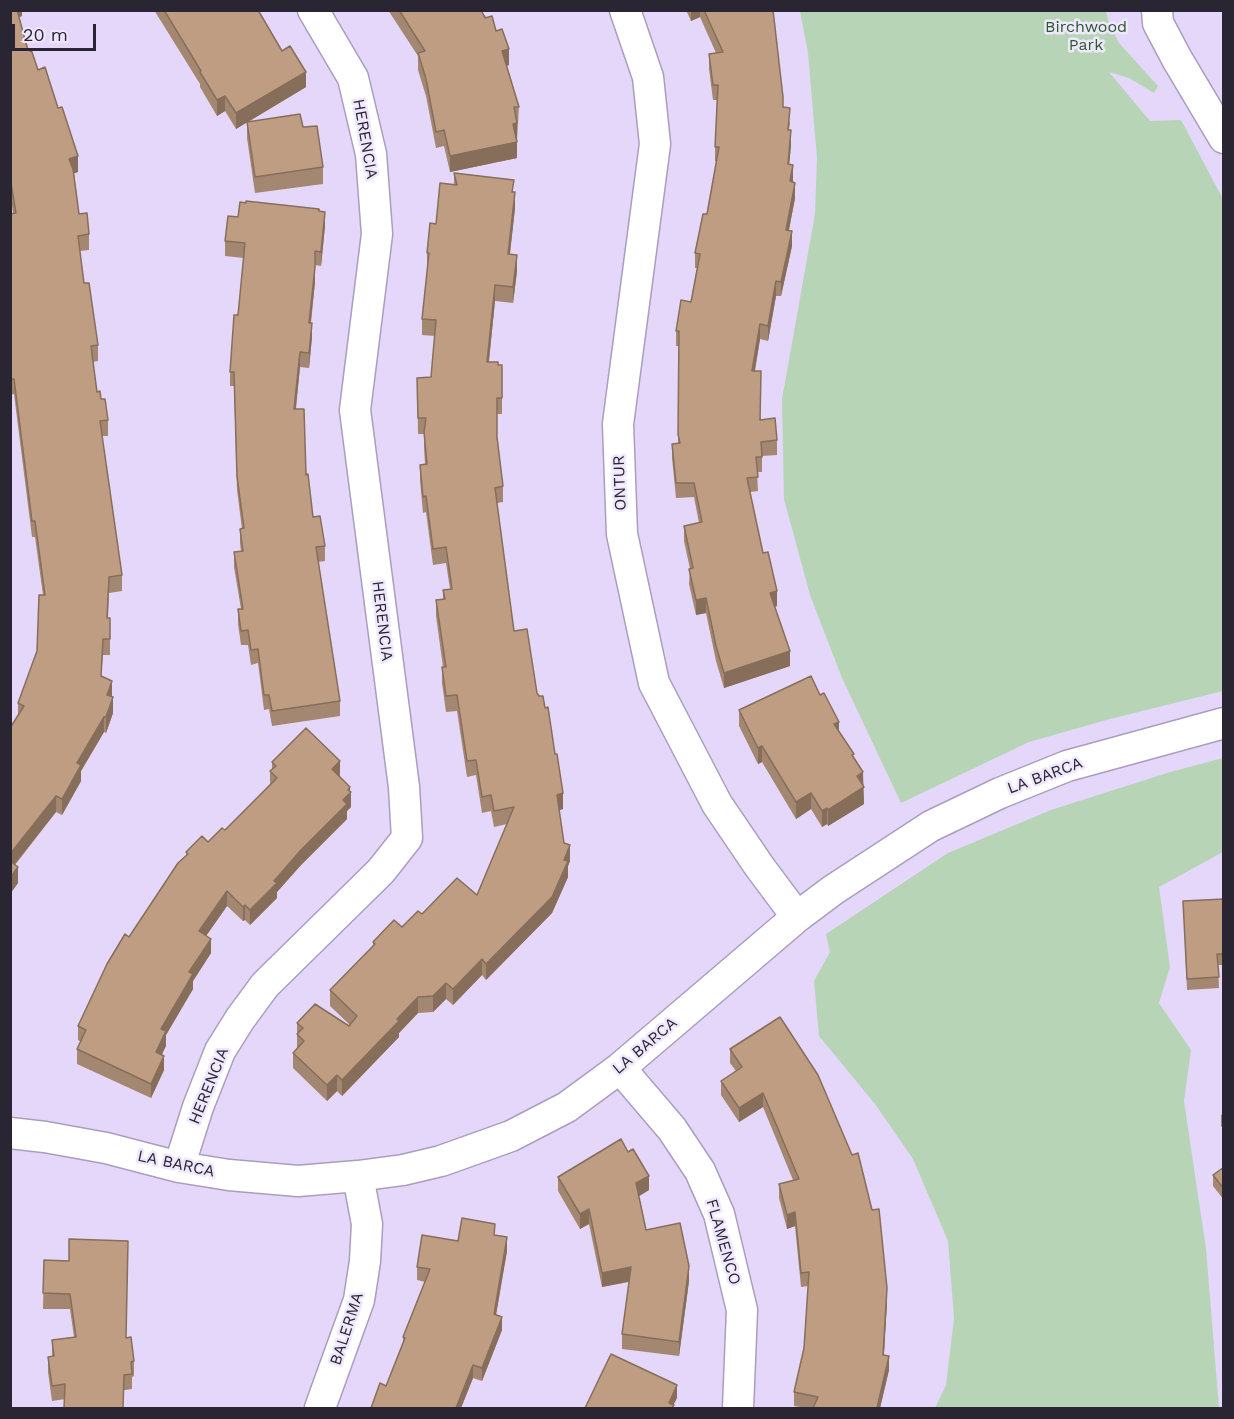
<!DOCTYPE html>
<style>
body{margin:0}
#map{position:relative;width:1234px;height:1419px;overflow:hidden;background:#e4d7fa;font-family:"Work Sans",sans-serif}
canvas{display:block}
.frame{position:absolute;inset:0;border:12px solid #2a2532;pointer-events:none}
.scale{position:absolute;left:12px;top:24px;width:84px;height:27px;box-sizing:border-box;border:3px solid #2a2532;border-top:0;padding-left:8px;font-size:18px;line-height:21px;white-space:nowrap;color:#2a2532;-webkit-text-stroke:4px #efe7fd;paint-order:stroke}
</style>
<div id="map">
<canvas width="1234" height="1419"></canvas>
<div class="frame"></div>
<div class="scale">20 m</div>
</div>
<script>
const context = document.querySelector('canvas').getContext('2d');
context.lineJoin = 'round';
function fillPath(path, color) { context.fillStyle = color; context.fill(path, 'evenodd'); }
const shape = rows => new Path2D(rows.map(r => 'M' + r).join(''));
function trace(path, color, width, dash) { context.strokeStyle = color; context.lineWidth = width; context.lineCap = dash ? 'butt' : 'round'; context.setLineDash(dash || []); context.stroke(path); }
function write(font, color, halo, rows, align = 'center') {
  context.font = font + ' "Work Sans",sans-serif'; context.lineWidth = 5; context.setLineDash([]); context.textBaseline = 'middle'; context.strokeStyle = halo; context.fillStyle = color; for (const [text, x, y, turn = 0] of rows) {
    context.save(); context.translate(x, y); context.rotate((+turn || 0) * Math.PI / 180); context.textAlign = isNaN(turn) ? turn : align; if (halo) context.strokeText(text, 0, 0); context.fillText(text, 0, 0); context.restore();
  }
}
fillPath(shape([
 [800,11,1106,11,1109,24,1119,43,1158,86,1154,93,1129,78,1109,72,1150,121,1181,120,1223,199,1223,691,1110,719,1029,742,901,803,842,678,810,595,784,499,782,399,815,214,817,158,808,53],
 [1223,758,1223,852,1159,887,1170,967,1159,1003,1191,1050,1184,1101,1206,1249,1219,1408,935,1408,946,1385,954,1318,948,1241,913,1159,875,1104,819,1036,814,981,830,952,826,934,948,853,1051,810,1170,772]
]), '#b7d5b6');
const minor = shape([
 [625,10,648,77,655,144,618,424,622,534,654,683,717,804,759,866,797,917],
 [1157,10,1158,23,1177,59,1224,138],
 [620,1068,672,1129,700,1171,719,1214,742,1310,738,1408],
 [10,1133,45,1137,106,1148,179,1167,229,1175,298,1181,358,1176,403,1170,441,1161,511,1136,567,1107,620,1068,797,917,833,890,931,826,1000,793,1067,766,1224,723],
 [179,1167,198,1107,220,1051,240,1019,265,985,381,871,407,838,404,787,355,410,377,234,371,154,353,78,313,10],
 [320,1408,359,1300,365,1261,367,1224,358,1176]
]);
trace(minor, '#aa9ebf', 33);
trace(minor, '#fff', 30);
fillPath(shape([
 [10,10,22,10,22,16,19,17,28,50,38,70,78,172,74,173,79,214,89,234,89,250,80,251,84,283,98,345,98,361,93,362,97,392,101,399,108,420,108,436,102,436,122,575,122,591,109,593,108,618,110,634,110,655,103,655,101,677,112,697,113,713,106,733,104,732,81,771,81,781,62,815,56,812,15,865,18,883,10,894,10,728,18,716,18,703,37,651,43,595,35,537,32,537,14,394,11,395,10,391,10,214,13,213,10,192],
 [154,10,260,10,260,15,282,51,306,87,248,122,303,127,323,167,323,184,255,193,247,138,247,122,236,129,225,111,217,116,200,87,200,84],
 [388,10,481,10,496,31,509,65,507,66,519,107,517,140,516,140,517,158,450,172,444,146,436,148,426,96,418,70,418,56],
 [686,10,773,10,783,108,790,123,789,130,791,145,789,164,793,180,795,198,789,230,792,246,781,296,776,296,768,341,760,339,755,371,761,420,777,440,777,455,762,456,762,472,757,472,758,491,750,492,763,553,777,606,775,607,790,666,724,688,716,661,706,613,696,615,689,584,690,569,684,541,684,526,699,523,694,497,676,498,672,458,672,444,678,443,679,346,676,346,676,331,691,302,697,268,695,268,695,253,707,214,717,161,715,161,715,147,717,100,713,100,709,69,709,54,716,53,700,17,691,21],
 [454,173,514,192,515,208,510,254,517,271,513,303,495,301,489,362,502,398,502,414,497,414,497,438,503,486,503,502,497,503,514,631,537,693,545,708,563,809,559,810,564,843,570,861,568,866,568,877,552,913,486,980,482,975,453,1005,446,999,433,1012,418,1013,399,1033,399,1037,342,1096,337,1091,327,1101,293,1068,293,1053,297,1049,297,1023,349,1026,350,1025,330,1006,330,990,373,946,373,942,402,927,422,914,477,895,507,824,494,827,491,811,482,813,476,775,467,777,457,711,446,712,442,683,442,667,443,667,436,616,436,600,443,599,443,590,450,589,446,563,433,565,426,512,423,513,420,480,420,465,425,464,424,448,424,434,418,434,417,378,431,377,435,336,422,335,422,319,428,269,427,269,427,253,436,224,454,184],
 [319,211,325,226,321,266,315,265,315,282,311,323,312,337,309,368,300,367,296,409,313,517,325,546,325,561,318,562,340,701,340,716,272,726,269,709,264,710,258,663,251,665,248,645,241,645,238,624,238,609,241,609,234,567,234,552,241,551,240,543,240,529,242,529,237,490,234,386,230,386,230,372,238,315,244,258,225,256,225,241,238,217],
 [739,710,839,731,854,758,863,786,864,804,828,826,827,824,822,827,811,809,796,819,762,762,758,764,739,726],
 [272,762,340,776,339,777,350,791,351,807,347,811,347,819,301,865,277,892,277,898,250,925,245,920,243,921,227,906,206,936,211,953,193,981,193,989,166,1035,166,1046,161,1054,164,1070,151,1098,77,1064,77,1049,81,1042,78,1040,78,1026,129,937,186,856,186,852,208,842,225,830,270,784,270,771,272,770],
 [1224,899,1224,965,1218,965,1219,988,1187,990,1183,901],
 [780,1017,887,1302,884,1355,889,1370,880,1408,806,1408,794,1406,794,1392,804,1348,808,1286,801,1287,795,1226,787,1229,779,1198,779,1184,793,1180,763,1107,739,1122,721,1095,721,1081,736,1071,730,1063,730,1049],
 [1224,1113,1224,1130,1221,1126,1221,1115],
 [1224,1167,1224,1200,1213,1186,1213,1175],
 [558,1177,649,1190,639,1196,646,1230,689,1281,679,1356,622,1349,622,1334,629,1282,602,1287,589,1224,580,1229,558,1191],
 [495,1236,507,1251,496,1314,502,1330,482,1381,473,1378,461,1408,371,1408,386,1386,403,1342,403,1337,425,1282,417,1280,417,1267,458,1241],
 [44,1260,126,1338,134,1361,134,1376,132,1377,132,1389,52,1401,48,1372,48,1357,52,1356,52,1340,74,1337,70,1309,43,1309]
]), '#a48770');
fillPath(shape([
 [14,10,22,10,22,16,14,19],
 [691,10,700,10,700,17,691,21],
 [509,49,509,65,502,67,502,51],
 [306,72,306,87,236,129,236,113],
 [225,96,225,111,217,116,217,100],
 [517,123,517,140,513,140,513,124],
 [791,130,791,145,788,179,788,164],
 [517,142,517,158,450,172,450,156],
 [78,156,78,172,69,175,69,159],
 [793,165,793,180,790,196,790,181],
 [795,183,795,198,786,245,786,230],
 [515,192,515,208,508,270,508,254],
 [325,212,325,226,321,266,321,252],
 [792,231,792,246,781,296,781,282],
 [517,255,517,271,513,303,513,287],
 [315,267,315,282,309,337,309,323],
 [776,281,776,296,768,341,768,326],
 [495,285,495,301,487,378,487,362],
 [312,323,312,337,309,368,309,353],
 [760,324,760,339,752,386,752,371],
 [300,352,300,367,294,424,294,409],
 [777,591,777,606,770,608,770,593],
 [706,598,706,613,696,615,696,600],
 [790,651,790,666,724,688,724,673],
 [112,681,112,697,107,695],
 [113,697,113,713,106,733,106,717],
 [104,717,104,732,81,771,81,781,62,815,62,799,77,763],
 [839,722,839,738,834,724],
 [762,746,762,762,758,764,758,748],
 [340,761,340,776,332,784,332,769],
 [863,772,864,804,828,826,828,810,857,776],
 [350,787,350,794,351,792,351,807,347,811,347,819,301,865,277,892,277,898,250,925,250,910,274,881,343,800],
 [563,793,563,809,557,811,557,795],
 [811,793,811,809,796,819,796,802],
 [56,796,56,812,10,870,10,854],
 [827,808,827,824,822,827,822,811],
 [570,845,570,861,568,866,568,877,552,913,486,980,486,964,564,860],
 [18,867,18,883,10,894,10,878],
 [227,891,227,906,199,946,199,931],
 [245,905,245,920,243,921,243,907],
 [211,939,211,953,193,981,193,989,166,1035,166,1046,156,1067,156,1052,161,1029,189,972],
 [482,959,482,975,453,1005,453,989],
 [446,983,446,999,433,1012,433,996],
 [418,997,418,1013,399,1033,399,1037,342,1096,342,1080],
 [164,1056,164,1070,151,1098,151,1084],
 [337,1075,337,1091,327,1101,327,1085],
 [763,1093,763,1107,739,1122,739,1108],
 [649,1176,649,1190,636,1198,636,1183],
 [589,1209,589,1224,580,1229,580,1214],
 [795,1212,795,1226,787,1229,787,1215],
 [507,1237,507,1251,494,1327,494,1314],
 [689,1266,689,1281,679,1356,679,1342],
 [631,1267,631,1281,602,1287,602,1273],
 [887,1288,887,1302,883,1369,883,1355],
 [502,1317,502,1330,482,1381,482,1368],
 [889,1356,889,1370,880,1408,877,1408],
 [473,1365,473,1378,461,1408,456,1408],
 [677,1385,677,1398,672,1408,669,1403]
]), '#866e5b');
const building = shape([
 [10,10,17,10,28,50,32,52,38,70,45,67,58,108,62,107,78,156,69,159,73,169,79,214,87,213,89,234,78,236,84,283,89,283,98,345,91,346,97,392,100,391,101,399,105,399,108,420,100,421,122,575,109,577,107,618,110,618,110,639,103,639,101,676,112,681,107,695,113,697,106,717,104,717,77,763,81,765,62,799,56,796,10,854,10,728,24,706,18,703,37,651,39,595,45,595,35,521,32,521,14,379,11,379,10,375,10,349,11,349,10,342,10,214,16,213,10,177,10,10],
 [164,10,258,10,282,51,290,46,306,72,236,113,225,96,217,100,200,72,201,71,164,10],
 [399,10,481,10,485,18,492,16,496,31,502,29,509,49,502,51,519,107,514,107,517,123,513,124,517,142,450,156,444,130,436,132,426,79,418,53,425,51,399,10],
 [704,10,773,10,783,97,783,107,790,108,788,130,791,130,788,164,793,165,790,181,795,183,786,230,792,231,781,282,776,281,768,326,760,324,752,371,761,371,760,420,775,418,777,440,761,442,762,457,756,457,758,477,747,478,763,553,768,552,777,591,770,593,790,651,724,673,716,646,706,598,696,600,689,569,693,568,684,526,702,522,694,483,676,483,672,444,680,443,678,434,679,331,676,331,681,300,691,302,700,254,695,253,703,214,707,214,719,147,715,147,718,85,713,85,709,54,723,52,704,10],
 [300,114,303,127,317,126,323,167,255,177,247,122,300,114],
 [454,173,514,180,512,192,515,192,508,254,517,255,513,287,495,285,487,362,498,362,498,365,502,365,502,398,497,398,497,437,503,486,495,488,514,631,527,629,537,693,539,696,543,696,545,708,548,707,555,754,557,754,563,793,557,795,564,843,570,845,564,860,568,861,552,897,486,964,482,959,453,989,446,983,433,996,418,997,397,1019,399,1021,342,1080,337,1075,327,1085,293,1053,304,1041,297,1034,303,1028,297,1023,315,1004,349,1026,357,1016,330,990,375,944,373,942,394,920,402,927,418,911,422,914,457,878,477,895,514,807,494,811,491,795,482,797,476,760,467,761,457,695,446,696,442,667,446,667,436,600,445,599,443,590,452,589,446,547,433,549,426,496,423,497,420,465,427,464,424,432,426,418,418,418,417,378,431,377,436,320,422,319,429,253,427,253,430,223,436,224,440,183,457,185,454,173],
 [246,201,319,209,319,211,325,212,321,252,315,251,315,267,309,323,312,323,309,353,300,352,294,409,304,409,306,475,308,474,313,517,320,516,325,546,316,547,340,701,272,711,269,695,264,695,258,649,251,650,248,630,241,631,238,609,243,609,234,552,243,551,240,529,244,528,237,476,234,372,230,372,234,315,238,315,245,243,225,241,228,216,238,217,240,202,246,203,246,201],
 [811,676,820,695,824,693,839,722,834,724,854,754,852,755,863,772,857,776,864,787,828,810,827,808,822,811,811,793,796,802,762,746,758,748,739,710,811,676],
 [306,728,340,761,332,769,350,787,348,790,351,792,343,800,347,804,301,850,274,881,277,883,250,910,245,905,243,907,227,891,199,931,211,939,189,972,193,974,161,1029,166,1031,156,1052,164,1056,151,1084,77,1049,86,1030,78,1026,107,964,125,934,129,937,178,863,188,854,186,852,202,836,208,842,222,828,225,830,277,778,270,771,276,766,272,762,306,728],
 [10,861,18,867,10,878,10,861],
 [1224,899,1224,954,1217,954,1219,977,1187,979,1183,901,1224,899],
 [780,1017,818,1075,852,1155,858,1153,872,1210,879,1209,887,1288,883,1355,889,1356,877,1408,813,1408,818,1397,794,1392,804,1348,809,1272,801,1273,795,1212,787,1215,779,1184,799,1179,763,1093,739,1108,721,1081,742,1067,730,1049,780,1017],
 [621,1139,628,1152,633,1149,649,1176,636,1183,646,1230,680,1223,689,1266,679,1342,622,1334,631,1267,602,1273,589,1209,580,1214,558,1177,621,1139],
 [1224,1167,1224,1189,1213,1175,1224,1167],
 [462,1218,495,1224,494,1235,507,1237,494,1314,502,1317,482,1368,473,1365,456,1408,371,1408,380,1383,386,1386,405,1338,403,1337,430,1269,417,1267,422,1235,458,1241,462,1218],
 [69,1239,128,1241,126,1338,131,1337,134,1361,131,1362,132,1374,124,1375,123,1408,64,1408,65,1384,52,1386,48,1357,54,1356,52,1340,76,1337,70,1294,43,1293,44,1260,69,1261,69,1239],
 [611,1354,677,1385,669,1403,674,1405,672,1408,585,1408,611,1354]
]);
fillPath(building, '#bf9d82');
trace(building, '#866e5b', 1.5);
write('16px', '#2c592d', '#efe7fd', [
 ["Birchwood",1086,27],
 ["Park",1086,45]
]);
write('16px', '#2a2532', '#efe7fd', [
 ["HERENCIA",365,139,80],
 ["ONTUR",620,483,-92],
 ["HERENCIA",382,621,83],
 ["LA BARCA",1045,776,-20],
 ["LA BARCA",645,1046,-40],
 ["HERENCIA",209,1086,-68],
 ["LA BARCA",176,1164,12],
 ["FLAMENCO",723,1242,74],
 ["BALERMA",347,1329,-72]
]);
</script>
